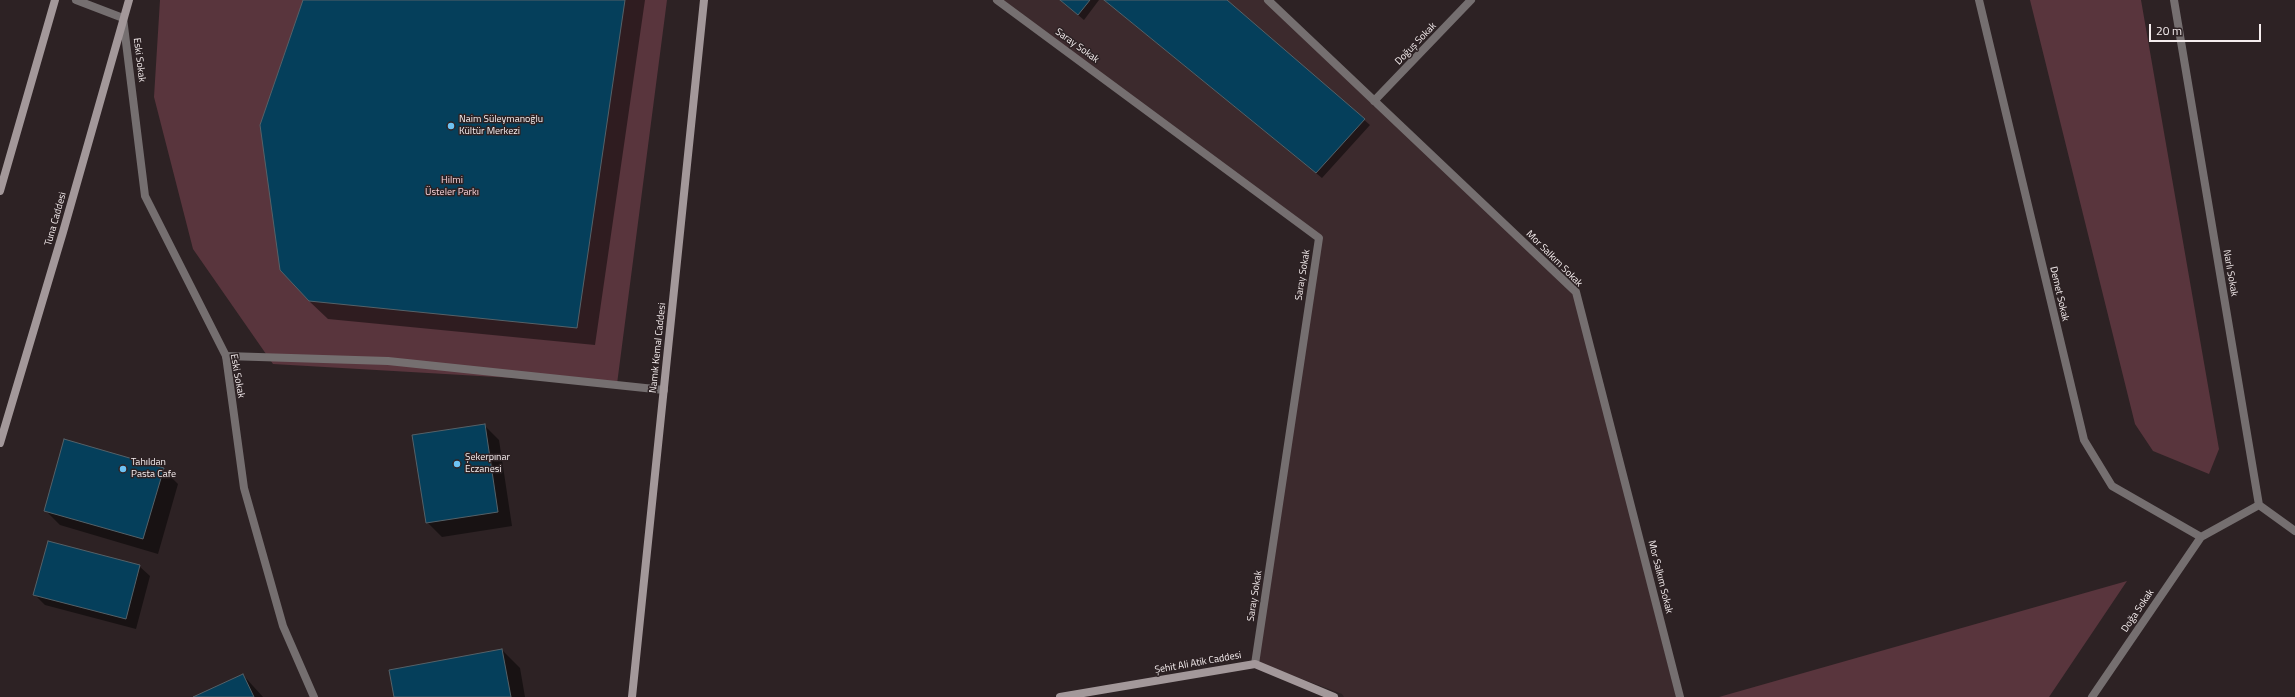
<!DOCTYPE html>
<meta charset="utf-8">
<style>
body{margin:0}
#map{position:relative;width:2295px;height:697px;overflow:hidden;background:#2d2224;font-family:"Titillium Web",sans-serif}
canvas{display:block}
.scale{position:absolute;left:2149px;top:24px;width:112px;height:18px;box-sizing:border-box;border:2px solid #f6eeef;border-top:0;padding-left:5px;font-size:12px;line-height:14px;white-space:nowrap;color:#f6eeef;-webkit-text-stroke:3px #2d2224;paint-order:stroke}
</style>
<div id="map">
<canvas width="2295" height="697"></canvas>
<div class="scale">20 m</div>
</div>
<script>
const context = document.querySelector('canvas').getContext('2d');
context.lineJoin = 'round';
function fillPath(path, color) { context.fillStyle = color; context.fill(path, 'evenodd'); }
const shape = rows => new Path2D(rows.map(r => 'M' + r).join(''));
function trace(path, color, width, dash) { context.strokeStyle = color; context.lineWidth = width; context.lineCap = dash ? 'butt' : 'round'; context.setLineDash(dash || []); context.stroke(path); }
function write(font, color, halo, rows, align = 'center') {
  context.font = font + ' "Titillium Web",sans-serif'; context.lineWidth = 3; context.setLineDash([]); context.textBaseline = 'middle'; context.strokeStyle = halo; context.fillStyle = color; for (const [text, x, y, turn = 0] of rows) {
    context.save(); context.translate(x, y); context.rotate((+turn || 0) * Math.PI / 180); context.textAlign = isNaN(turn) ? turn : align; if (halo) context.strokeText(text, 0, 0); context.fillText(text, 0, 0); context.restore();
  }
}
fillPath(shape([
 [998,0,1271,0,1574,292,1676,697,1344,697,1342,694,1254,661,1319,239]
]), '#3c2a2d');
fillPath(shape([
 [160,0,667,0,617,384,273,364,193,249,154,97],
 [2030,0,2141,0,2219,449,2209,474,2153,451,2135,424],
 [2127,581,2049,697,1719,697]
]), '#59353d');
fillPath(shape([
 [304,0,645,0,595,345,328,319,309,301],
 [1060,0,1099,0,1084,20],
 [1104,0,1225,0,1370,125,1322,178],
 [484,425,499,440,512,526,442,537,427,522],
 [163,469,178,484,158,554,60,525,45,510],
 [139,566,150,576,136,629,45,605,34,594],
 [502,650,520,668,525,697,396,697],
 [243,675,263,697,196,697]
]), '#0007');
const building = shape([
 [303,0,625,0,577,328,309,301,280,270,260,125,303,0],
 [1060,0,1090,0,1078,15,1060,0],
 [1104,0,1227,0,1365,119,1316,173,1104,0],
 [485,424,498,512,426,523,412,435,485,424],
 [64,439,164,468,143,539,44,511,64,439],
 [48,541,140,565,126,619,33,595,48,541],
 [502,649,511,697,394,697,389,670,502,649],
 [243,674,254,697,193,697,243,674]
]);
fillPath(building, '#053f5b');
trace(building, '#556168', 1);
trace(shape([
 [226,356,388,361,664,390]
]), '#756f70', 8);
trace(shape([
 [76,0,123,18,145,196,226,356,244,488,283,626,314,697],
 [997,0,1319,238,1255,664],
 [1268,0,1576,292,1680,697],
 [1979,0,2084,440,2112,486,2201,537],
 [2174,0,2259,505,2295,531],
 [1374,101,1471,0],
 [2092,697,2201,537,2259,505]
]), '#756f70', 8);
trace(shape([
 [0,191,55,0],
 [0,443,63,232,129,0],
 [632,697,704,0],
 [1060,697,1255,664,1334,697]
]), '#a3989a', 8);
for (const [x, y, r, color] of [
 [451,126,4,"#6ec2f3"],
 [457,464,4,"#6ec2f3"],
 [123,469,4,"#6ec2f3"]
]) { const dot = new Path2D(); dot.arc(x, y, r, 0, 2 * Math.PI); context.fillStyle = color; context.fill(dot); trace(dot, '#2d2224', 1.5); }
write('10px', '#f6eeef', '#2d2224', [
 ["Doğuş Sokak",1416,44,-46],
 ["Saray Sokak",1077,46,36],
 ["Eski Sokak",139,60,83],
 ["Tuna Caddesi",56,219,-74],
 ["Mor Salkım Sokak",1554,259,45],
 ["Narlı Sokak",2230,273,80],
 ["Saray Sokak",1303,275,-81],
 ["Demet Sokak",2059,294,77],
 ["Namık Kemal Caddesi",658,348,-84],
 ["Eski Sokak",237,376,80],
 ["Mor Salkım Sokak",1660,577,76],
 ["Saray Sokak",1255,596,-81],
 ["Doğa Sokak",2138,611,-56],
 ["Şehit Ali Atik Caddesi",1198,663,-10]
]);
write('10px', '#f6eeef', '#2d2224', [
 ["Naim Süleymanoğlu",459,120],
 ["Kültür Merkezi",459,132],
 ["Şekerpınar",465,458],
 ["Eczanesi",465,470],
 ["Tahıldan",131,463],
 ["Pasta Cafe",131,475]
], 'left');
write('10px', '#f7d3da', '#2d2224', [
 ["Hilmi",452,181],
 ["Üsteler Parkı",452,193]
]);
</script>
